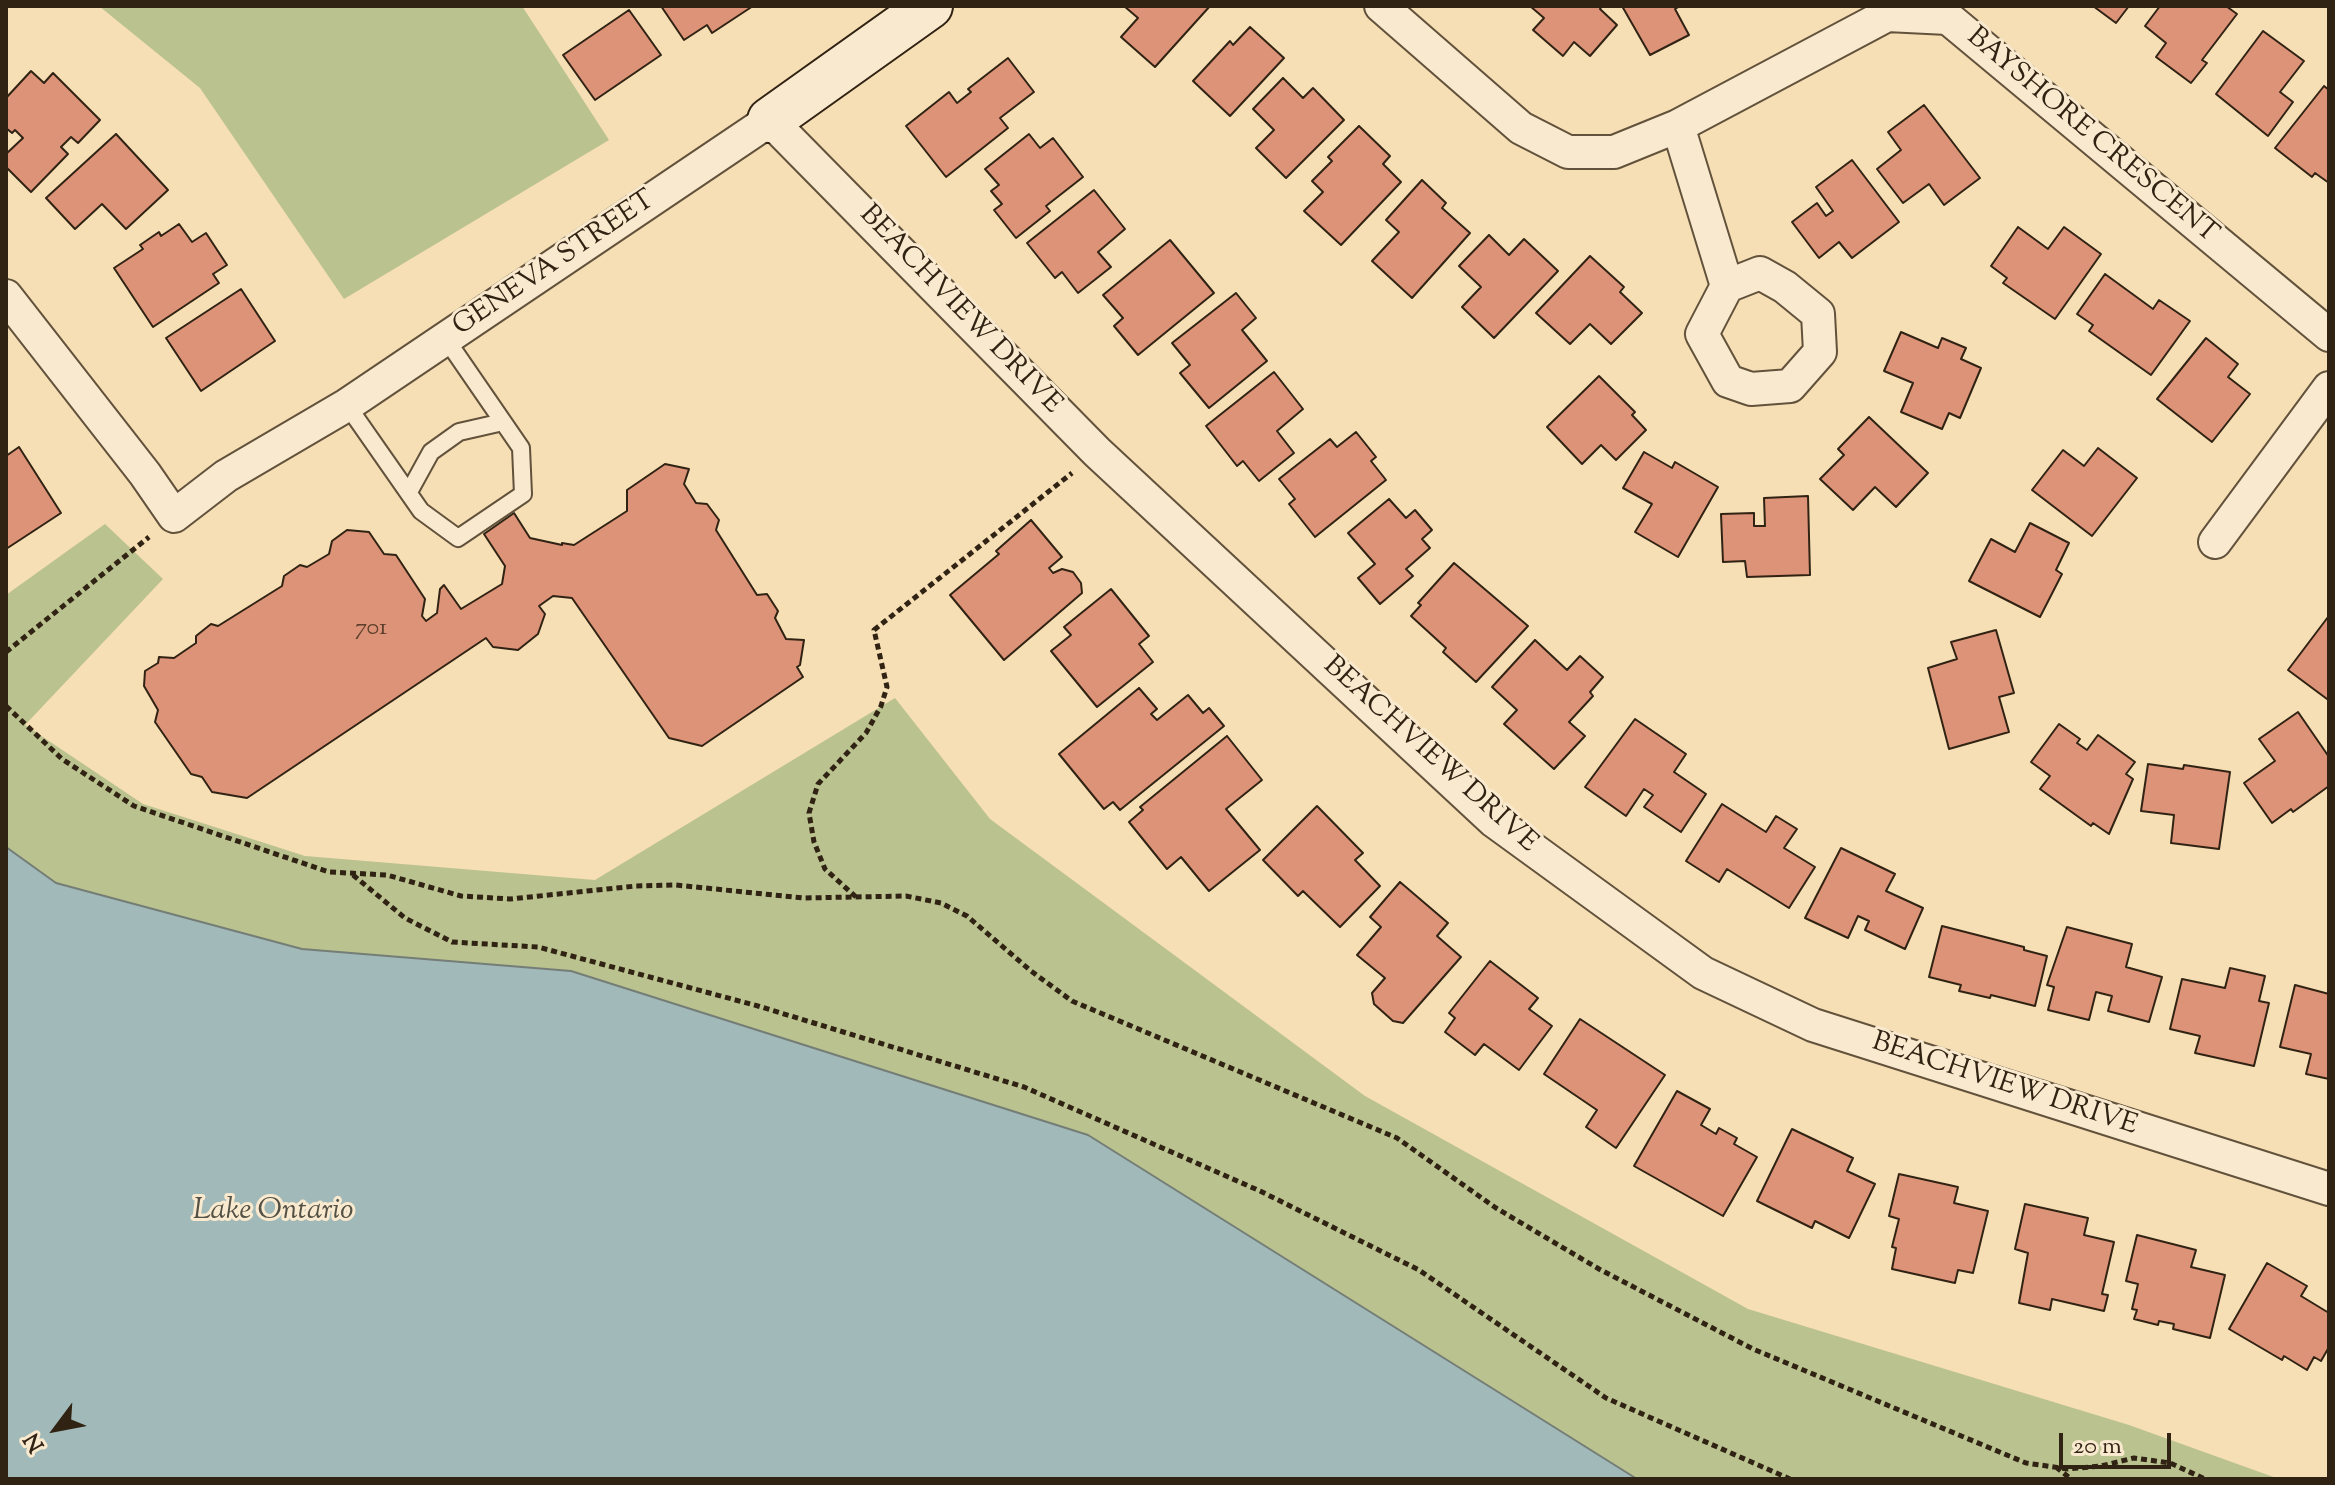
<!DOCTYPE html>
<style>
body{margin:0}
#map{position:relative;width:2335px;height:1485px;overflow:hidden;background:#f6deb5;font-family:"Sorts Mill Goudy",serif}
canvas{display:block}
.frame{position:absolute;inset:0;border:8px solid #312313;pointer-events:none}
.north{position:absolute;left:16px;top:1389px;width:80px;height:80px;-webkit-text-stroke:6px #f9eacf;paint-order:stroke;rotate:238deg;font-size:22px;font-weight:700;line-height:32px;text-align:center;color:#312313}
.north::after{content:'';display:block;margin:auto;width:28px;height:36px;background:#312313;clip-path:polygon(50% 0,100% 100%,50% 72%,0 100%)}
.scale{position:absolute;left:2059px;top:1433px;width:112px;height:36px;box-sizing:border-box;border:4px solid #312313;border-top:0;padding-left:10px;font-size:24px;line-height:28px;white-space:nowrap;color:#312313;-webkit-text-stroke:6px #f9eacf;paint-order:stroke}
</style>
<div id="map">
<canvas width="2335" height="1485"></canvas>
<div class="frame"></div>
<div class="north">N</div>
<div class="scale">20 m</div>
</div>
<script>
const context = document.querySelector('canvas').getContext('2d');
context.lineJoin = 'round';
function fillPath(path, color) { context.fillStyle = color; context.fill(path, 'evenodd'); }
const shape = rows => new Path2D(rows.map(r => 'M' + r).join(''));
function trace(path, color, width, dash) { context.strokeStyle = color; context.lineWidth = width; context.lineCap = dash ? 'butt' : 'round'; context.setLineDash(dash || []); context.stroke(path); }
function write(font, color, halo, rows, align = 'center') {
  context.font = font + ' "Sorts Mill Goudy",serif'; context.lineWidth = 6; context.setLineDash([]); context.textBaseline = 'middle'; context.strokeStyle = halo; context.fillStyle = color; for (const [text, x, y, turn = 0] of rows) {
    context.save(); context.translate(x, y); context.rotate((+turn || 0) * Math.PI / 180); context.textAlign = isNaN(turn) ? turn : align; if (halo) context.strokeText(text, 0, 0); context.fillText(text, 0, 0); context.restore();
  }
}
fillPath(shape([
 [99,6,522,6,609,140,344,299,200,88],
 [105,524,163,579,25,725,143,804,305,856,595,880,895,698,990,819,1365,1096,1748,1309,2129,1425,2279,1479,1637,1479,1357,1305,571,971,302,950,56,883,6,847,6,595]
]), '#bac28f');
const water = shape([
 [6,847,56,883,302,949,571,971,1088,1135,1637,1479,6,1479,6,847]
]);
fillPath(water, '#a1b9b8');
trace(water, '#747d76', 2);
const building = shape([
 [661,6,753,6,712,33,707,25,684,40,661,6],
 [1124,6,1210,6,1155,67,1121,37,1138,18,1124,6],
 [1530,6,1602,6,1600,9,1617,25,1590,56,1574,42,1563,56,1533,30,1544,18,1530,6],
 [1622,6,1680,6,1675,9,1689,35,1650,55,1622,6],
 [2093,6,2129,6,2116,23,2093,6],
 [2160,6,2226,6,2237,14,2202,60,2207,63,2191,83,2156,57,2166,43,2145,26,2160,6],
 [629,10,661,55,595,100,563,55,629,10],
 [1250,27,1284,58,1230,116,1193,81,1230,41,1233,45,1250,27],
 [2263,31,2304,61,2280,92,2293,102,2268,136,2216,94,2263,31],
 [1008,58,1034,92,1000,118,1008,128,946,177,906,126,949,92,957,103,971,92,968,89,1008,58],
 [31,71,44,83,53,73,100,120,78,143,71,137,61,147,68,154,31,192,6,167,6,154,23,138,15,130,12,133,6,128,6,98,31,71],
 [1283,78,1303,98,1313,88,1344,120,1286,178,1256,148,1274,130,1253,109,1283,78],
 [2324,86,2329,90,2329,183,2315,173,2312,177,2275,148,2324,86],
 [1924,105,1980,178,1944,205,1929,184,1903,203,1877,169,1901,150,1888,132,1924,105],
 [1359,126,1390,156,1383,164,1401,182,1341,245,1304,211,1323,192,1312,181,1332,161,1328,157,1359,126],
 [116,134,168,190,126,229,102,204,75,229,46,198,116,134],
 [1029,134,1040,148,1053,138,1083,177,1046,206,1050,211,1016,238,994,210,1002,204,991,191,999,185,985,169,1029,134],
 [1852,160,1899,222,1852,258,1839,242,1819,258,1792,222,1817,203,1826,216,1833,211,1816,187,1852,160],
 [1422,180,1446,203,1442,208,1470,233,1412,298,1372,261,1399,232,1386,220,1422,180],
 [1094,190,1125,229,1098,252,1111,267,1078,293,1062,272,1055,278,1027,243,1094,190],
 [179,224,192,242,206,233,227,265,213,274,219,283,153,327,114,268,143,249,140,245,159,232,161,236,179,224],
 [2018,227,2048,249,2064,227,2101,254,2055,319,2003,283,2007,278,1991,266,2018,227],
 [1489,235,1509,255,1524,239,1558,271,1494,338,1462,307,1481,287,1459,266,1489,235],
 [1170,240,1214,293,1138,355,1114,326,1123,318,1103,295,1170,240],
 [1590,256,1624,287,1620,292,1642,313,1611,344,1590,324,1570,344,1536,313,1590,256],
 [2105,274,2153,309,2159,300,2190,321,2151,375,2089,331,2093,325,2077,314,2105,274],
 [241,289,275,341,201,391,166,338,241,289],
 [1236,293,1256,318,1242,330,1267,361,1209,408,1180,373,1190,365,1172,343,1236,293],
 [1901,332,1938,348,1942,338,1966,348,1961,359,1981,368,1960,418,1949,413,1942,429,1901,412,1913,383,1884,371,1901,332],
 [2206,338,2238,364,2228,377,2250,394,2212,442,2157,399,2206,338],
 [1274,372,1303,409,1277,431,1294,453,1259,481,1243,461,1237,466,1206,426,1274,372],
 [1599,376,1635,412,1632,415,1646,430,1616,460,1601,445,1582,464,1547,427,1599,376],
 [1869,417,1928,473,1896,507,1875,487,1853,510,1820,479,1844,455,1838,449,1869,417],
 [1356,432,1376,457,1371,461,1386,480,1315,537,1289,504,1295,499,1279,479,1330,439,1337,447,1356,432],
 [19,447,61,513,6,549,6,456,19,447],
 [2098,448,2137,478,2092,536,2032,490,2063,450,2084,466,2098,448],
 [1644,452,1672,468,1675,462,1718,487,1678,557,1635,532,1652,504,1623,488,1644,452],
 [665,464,689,469,684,484,696,503,707,504,719,520,716,530,757,595,767,594,778,611,775,618,786,639,804,640,800,665,797,667,803,677,702,746,669,738,572,598,553,596,539,606,545,614,538,634,518,650,493,647,486,638,247,798,212,792,202,777,191,774,155,722,158,710,144,686,145,671,158,663,159,657,174,658,196,643,196,636,211,624,218,626,282,586,284,576,300,565,307,567,329,554,332,541,347,530,369,532,384,554,396,555,425,599,422,616,426,621,437,613,440,589,444,585,461,609,502,584,505,566,484,534,514,513,530,538,562,545,562,543,574,545,627,511,627,490,665,464],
 [1808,496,1810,575,1747,577,1745,561,1723,562,1721,514,1754,513,1754,526,1765,526,1764,498,1808,496],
 [1389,499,1406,518,1415,510,1432,530,1422,539,1430,548,1406,569,1413,576,1380,604,1358,578,1375,564,1348,533,1389,499],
 [1031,520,1062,557,1049,568,1053,573,1062,569,1073,572,1081,583,1082,593,1004,660,950,595,999,554,996,551,1031,520],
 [2030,523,2069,543,2056,570,2062,574,2040,617,1969,581,1991,539,2015,552,2030,523],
 [1454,563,1528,626,1476,682,1443,652,1446,648,1411,616,1421,605,1418,603,1454,563],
 [1111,589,1149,636,1139,644,1153,662,1097,707,1051,651,1071,635,1064,627,1111,589],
 [2328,617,2329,697,2327,699,2288,670,2328,617],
 [1996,630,2014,693,1999,697,2009,732,1949,749,1928,668,1957,659,1951,642,1996,630],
 [1535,640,1567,670,1580,656,1603,677,1590,692,1593,696,1569,722,1585,736,1554,769,1504,724,1517,710,1492,687,1535,640],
 [1139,688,1157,709,1151,714,1157,720,1188,695,1203,713,1209,708,1224,726,1120,810,1113,802,1104,809,1059,754,1139,688],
 [2298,712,2329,757,2329,786,2293,812,2291,809,2272,823,2244,783,2275,761,2259,739,2298,712],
 [1635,719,1686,754,1674,772,1706,794,1681,832,1644,807,1653,795,1644,789,1626,816,1585,787,1635,719],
 [2059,724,2080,739,2077,743,2087,750,2098,735,2135,762,2126,774,2133,779,2109,834,2093,823,2091,826,2040,789,2050,776,2031,762,2059,724],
 [1227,736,1262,780,1226,809,1260,850,1209,891,1181,857,1167,869,1129,822,1143,810,1140,807,1227,736],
 [2148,764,2183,769,2184,765,2230,772,2219,849,2171,843,2174,815,2141,811,2148,764],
 [1722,804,1766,832,1776,816,1797,829,1784,848,1815,867,1789,908,1727,869,1719,882,1686,861,1722,804],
 [1317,806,1363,853,1355,860,1380,886,1340,927,1303,891,1298,896,1263,860,1317,806],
 [1841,848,1895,874,1886,891,1923,908,1905,949,1865,930,1869,921,1858,916,1848,938,1805,918,1841,848],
 [1400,882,1448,923,1437,936,1461,957,1403,1023,1393,1021,1374,1004,1372,993,1385,978,1357,955,1381,927,1370,917,1400,882],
 [1942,926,2024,947,2024,950,2047,956,2035,1006,1991,995,1990,998,1959,991,1961,985,1929,977,1942,926],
 [2067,927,2132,944,2126,967,2162,977,2149,1022,2108,1011,2112,996,2096,992,2089,1020,2048,1010,2054,987,2047,985,2067,927],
 [1490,961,1538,998,1529,1009,1552,1026,1519,1070,1484,1044,1475,1055,1445,1032,1455,1018,1449,1013,1490,961],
 [2230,968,2265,976,2259,1001,2269,1003,2254,1066,2195,1053,2200,1036,2170,1029,2182,979,2225,988,2230,968],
 [2295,985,2329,994,2329,1079,2306,1074,2311,1054,2280,1047,2295,985],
 [1580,1019,1665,1075,1616,1148,1586,1127,1597,1110,1544,1074,1580,1019],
 [1677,1091,1710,1109,1701,1125,1716,1134,1719,1128,1737,1138,1734,1144,1757,1157,1723,1216,1634,1166,1677,1091],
 [1792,1129,1853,1158,1847,1171,1875,1184,1849,1238,1815,1221,1812,1228,1757,1201,1792,1129],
 [1899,1174,1958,1187,1954,1203,1988,1211,1973,1273,1958,1270,1955,1283,1892,1269,1896,1248,1892,1247,1899,1219,1889,1216,1899,1174],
 [2025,1204,2088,1218,2084,1235,2114,1242,2102,1294,2108,1295,2104,1311,2052,1299,2050,1310,2019,1303,2028,1253,2015,1249,2025,1204],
 [2137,1235,2196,1250,2191,1267,2225,1275,2210,1338,2173,1329,2174,1324,2159,1321,2158,1325,2134,1319,2137,1310,2132,1309,2138,1284,2126,1281,2137,1235],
 [2267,1263,2307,1286,2301,1296,2329,1313,2329,1347,2321,1361,2314,1357,2307,1370,2284,1356,2282,1360,2229,1329,2267,1263]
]);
fillPath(building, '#dc9378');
trace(building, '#312313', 2);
const lane = shape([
 [347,405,421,511,458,538,523,494,521,448,446,339],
 [409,492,431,452,459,432,503,422]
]);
const street = shape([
 [1381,6,1521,128,1568,152,1614,152,1678,126,1887,15,1948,18,2329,335],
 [1678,126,1727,286,1702,334,1728,381,1751,389,1790,386,1820,352,1818,314,1785,287,1760,273,1727,286],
 [6,296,145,474,174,516,226,476,347,405,770,120,1097,452,1494,821,1703,973,1813,1025,2329,1189],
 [2215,542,2329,388]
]);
const secondary = shape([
 [770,120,930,6]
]);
trace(lane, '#62523c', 20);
trace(street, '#62523c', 36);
trace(secondary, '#312313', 48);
trace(shape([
 [6,652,149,537],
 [6,706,62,759,134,806,329,872,387,875,461,896,510,899,636,886,676,885,803,898,906,896,941,903,967,916,1031,971,1072,1001,1397,1138,1496,1208,1599,1269,1753,1349,2026,1463,2068,1469,2101,1466,2134,1458,2170,1463,2205,1479],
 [353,875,405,918,452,942,538,947,758,1006,1024,1087,1260,1191,1419,1270,1606,1398,1790,1479],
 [856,897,825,869,814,842,809,813,818,784,866,733,881,706,887,687,874,630,1072,473],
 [2056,1467,2071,1479]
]), '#312313', 5, [6, 4]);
trace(lane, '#f9eacf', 16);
trace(street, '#f9eacf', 32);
trace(secondary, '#f9eacf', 44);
write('24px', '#5c3f2c', null, [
 ["701",371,630]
]);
write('28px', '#312313', '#f9eacf', [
 ["BAYSHORE CRESCENT",2091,137,40],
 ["GENEVA STREET",555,265,-34],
 ["BEACHVIEW DRIVE",959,311,46],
 ["BEACHVIEW DRIVE",1429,756,42],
 ["BEACHVIEW DRIVE",2004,1086,18]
]);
write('italic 30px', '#535045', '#f9eacf', [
 ["Lake Ontario",273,1213]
]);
</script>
